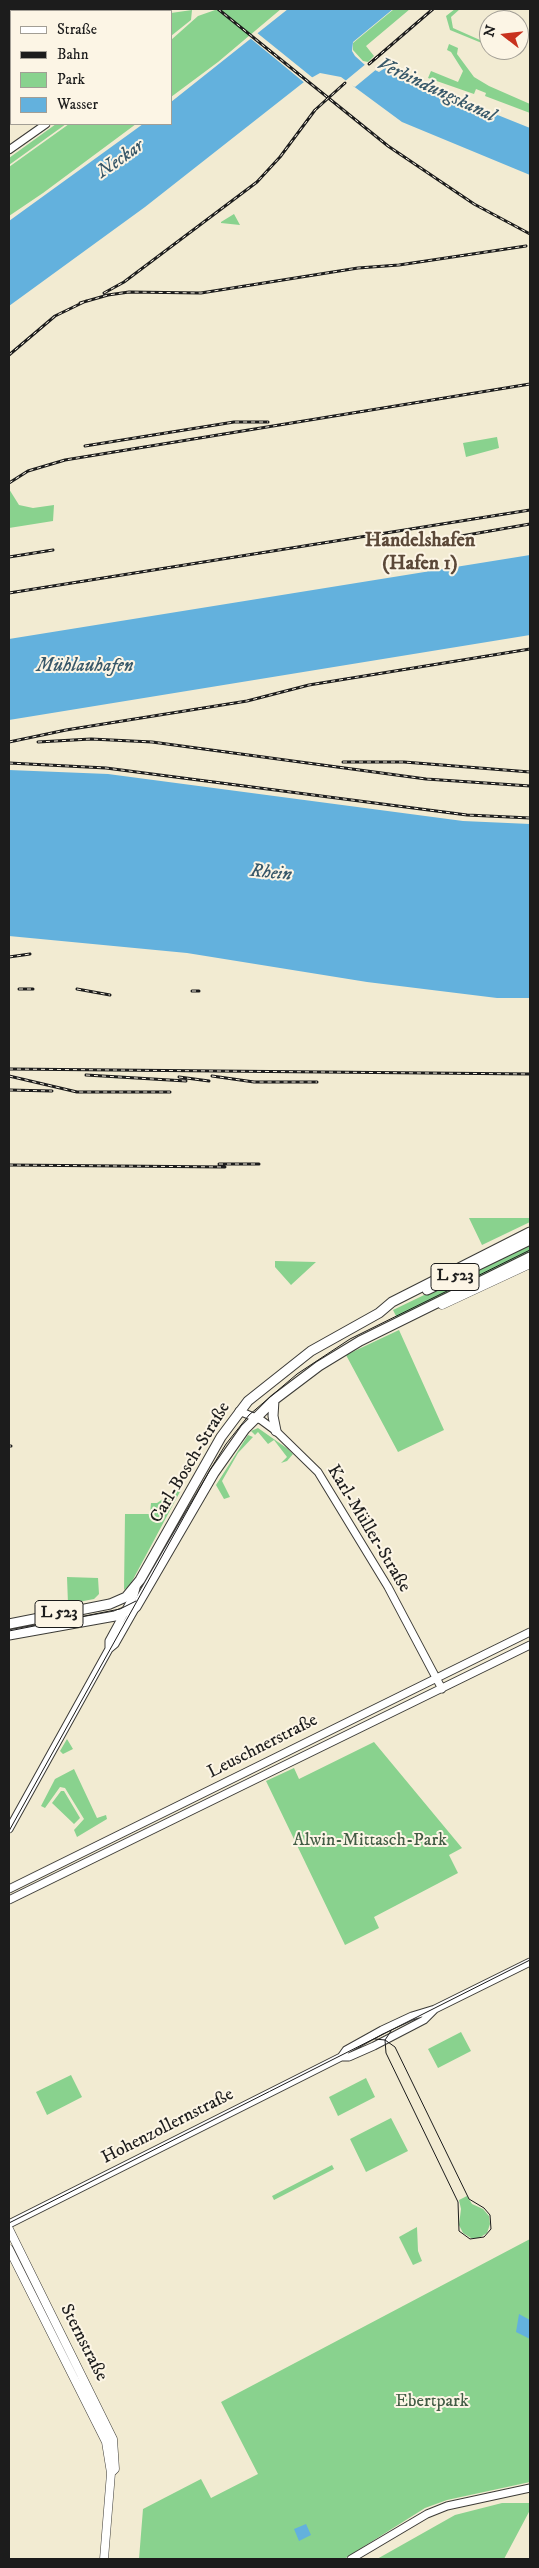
<!DOCTYPE html>
<meta charset="utf-8">
<style>
body{margin:0}
#map{position:relative;width:539px;height:2568px;overflow:hidden;background:#f2ebd2;font-family:"IM FELL DW Pica",serif}
canvas{display:block}
.frame{position:absolute;inset:0;border:10px solid #1c1c1c;pointer-events:none}
.legend{position:absolute;left:10px;top:10px;width:162px;height:115px;box-sizing:border-box;background:#fcf5e5;border:1px solid #a29e95;margin:0;padding:6px 9px;list-style:none;font-size:15px;color:#1c1c1c}
.legend li{display:flex;align-items:center;gap:10px;height:25px}
.legend b{width:25px;border:1px solid #a29e95}
.north{position:absolute;left:479px;top:10px;width:50px;height:50px;box-sizing:border-box;background:#fcf5e5;border:1px solid #a29e95;border-radius:50%;rotate:286deg;font-size:14px;font-weight:700;line-height:20px;text-align:center;color:#1c1c1c}
.north::after{content:'';display:block;margin:auto;width:18px;height:22px;background:#c8321e;clip-path:polygon(50% 0,100% 100%,50% 72%,0 100%)}
</style>
<div id="map">
<canvas width="539" height="2568"></canvas>
<div class="frame"></div>
<ul class="legend">
<li><b style="height:6px;background:#fff"></b>Straße</li>
<li><b style="height:6px;background:#1c1c1c"></b>Bahn</li>
<li><b style="height:14px;background:#89d28e"></b>Park</li>
<li><b style="height:14px;background:#63b1dd"></b>Wasser</li>
</ul>
<div class="north">N</div>
</div>
<script>
const context = document.querySelector('canvas').getContext('2d');
context.lineJoin = 'round';
function fillPath(path, color) { context.fillStyle = color; context.fill(path, 'evenodd'); }
const shape = rows => new Path2D(rows.map(r => 'M' + r).join(''));
function trace(path, color, width, dash) { context.strokeStyle = color; context.lineWidth = width; context.lineCap = dash ? 'butt' : 'round'; context.setLineDash(dash || []); context.stroke(path); }
function write(font, color, halo, rows, align = 'center') {
  context.font = font + ' "IM FELL DW Pica",serif'; context.lineWidth = 4; context.setLineDash([]); context.textBaseline = 'middle'; context.strokeStyle = halo; context.fillStyle = color; for (const [text, x, y, turn = 0] of rows) {
    context.save(); context.translate(x, y); context.rotate((+turn || 0) * Math.PI / 180); context.textAlign = isNaN(turn) ? turn : align; if (halo) context.strokeText(text, 0, 0); context.fillText(text, 0, 0); context.restore();
  }
}
fillPath(shape([
 [218,9,281,9,218,62,171,97,171,40,198,16],
 [394,9,410,9,366,46,374,56,368,62,363,61,353,50,353,43],
 [455,9,460,9,451,17,453,28,489,44,489,46,450,30,446,16],
 [192,10,191,20,171,36,171,13],
 [449,44,458,48,457,54,474,77,489,86,530,104,530,113,485,96,486,93,476,89,474,94,428,78,431,71,458,82,463,71,451,52,447,50],
 [56,124,66,124,9,165,9,158],
 [69,124,136,124,43,193,9,216,9,167],
 [234,214,240,225,221,223,221,222],
 [497,437,499,448,466,457,463,443],
 [9,489,19,505,33,508,54,505,53,521,9,528],
 [469,1218,530,1218,530,1222,482,1245],
 [530,1244,530,1254,397,1318,393,1310],
 [275,1261,316,1262,291,1285,275,1267],
 [399,1330,444,1430,398,1452,346,1355],
 [258,1428,288,1449,293,1454,287,1461,281,1463,287,1457,274,1440,268,1444,258,1432,255,1435,251,1431],
 [248,1435,253,1437,238,1453,222,1481,230,1497,224,1499,216,1485],
 [181,1487,182,1488,130,1585,124,1590,125,1514,150,1514,151,1503,157,1503],
 [67,1577,98,1578,99,1594,94,1599,68,1604],
 [67,1739,73,1749,63,1754,60,1751],
 [374,1742,462,1848,449,1855,458,1873,374,1917,379,1928,345,1945,266,1781,294,1768,299,1779],
 [74,1769,97,1818,106,1815,107,1819,77,1837,74,1830,84,1819,65,1788,60,1787,45,1808,41,1806,55,1779],
 [61,1791,64,1791,80,1818,74,1824,52,1803],
 [461,2032,471,2051,438,2068,428,2049],
 [71,2075,82,2097,47,2115,36,2092],
 [366,2078,375,2097,338,2116,329,2097],
 [391,2118,408,2151,366,2172,350,2139],
 [332,2165,334,2169,274,2200,272,2196],
 [467,2196,472,2204,483,2209,489,2216,490,2224,487,2233,479,2238,471,2238,463,2233,459,2225,461,2209,459,2200],
 [417,2227,418,2251,422,2261,413,2265,399,2237],
 [530,2239,530,2482,447,2500,425,2508,344,2559,139,2559,143,2509,201,2479,211,2498,258,2474,221,2402],
 [502,2503,530,2503,530,2510,504,2559,377,2559,455,2515]
]), '#89d28e');
fillPath(shape([
 [288,9,393,9,353,42,352,51,355,56,365,65,379,72,385,68,411,83,413,81,530,128,530,175,402,122,341,77,320,73,304,82,145,207,9,306,9,221,143,124,171,124,171,102],
 [530,555,530,635,9,720,9,639],
 [9,770,108,774,463,821,530,824,530,998,497,998,367,982,187,953,9,936],
 [519,2314,530,2320,530,2339,516,2332],
 [306,2524,311,2535,299,2541,294,2529]
]), '#63b1dd');
fillPath(shape([
 [256,32,313,78,306,84,250,38],
 [367,63,378,68,355,87,344,82]
]), '#f2ebd2');
const tertiary = shape([
 [60,9,61,11],
 [135,11,136,9],
 [154,11,161,9],
 [9,150,46,124],
 [239,1411,261,1420,276,1431,318,1472,388,1587,442,1689],
 [109,1649,109,1641,134,1595,136,1588],
 [9,1829,109,1649,115,1644,136,1607],
 [9,1889,530,1632],
 [9,1900,530,1645],
 [341,2057,346,2050,382,2030,412,2016,435,2009,530,1962],
 [9,2224,341,2057,349,2057,374,2046,424,2020,435,2009],
 [351,2559,427,2514,447,2506,530,2488]
]);
const secondary = shape([
 [442,1305,530,1264],
 [9,2229,113,2439,115,2469,111,2473,104,2559],
 [9,2249,106,2442,111,2473]
]);
const primary = shape([
 [427,1290,530,1240],
 [274,1400,273,1416,276,1431],
 [9,1624,110,1604,126,1597,140,1580,221,1437,248,1401,311,1351,379,1313,392,1302,530,1232],
 [9,1635,115,1616,136,1607,214,1473,245,1429,274,1400,319,1366,360,1341,530,1257]
]);
trace(tertiary, '#3c3b37', 9);
trace(secondary, '#3c3b37', 9);
trace(primary, '#3c3b37', 11);
trace(tertiary, '#fff', 7);
trace(secondary, '#fff', 8);
trace(primary, '#fff', 9);
trace(shape([
 [9,1631,120,1609,136,1601],
 [9,1831,210,1470,226,1444,249,1415,297,1374,350,1339,530,1250],
 [375,2039,385,2040,395,2047,469,2199,484,2208,490,2215,491,2229,484,2237,470,2239,459,2231,458,2202,386,2053,385,2040,391,2031],
 [9,2223,530,1960]
]), '#1c1c1c', 1);
const rail = shape([
 [218,9,388,146,474,204,530,234],
 [369,64,433,9],
 [104,293,124,282,257,182,280,157,315,110,345,83],
 [80,303,108,295,129,292,201,293,358,268,399,265,526,246],
 [9,355,55,316,86,301],
 [85,446,234,422,268,422],
 [9,483,28,471,65,460,530,384],
 [421,543,530,524],
 [9,557,53,550],
 [9,593,530,510],
 [9,742,66,730,247,701,309,685,530,649],
 [38,742,91,739,152,742,426,779,530,786],
 [343,762,404,762,530,772],
 [9,763,106,768,467,815,530,818],
 [9,957,30,954],
 [19,989,33,989],
 [77,989,110,995],
 [192,991,199,991],
 [9,1069,530,1074],
 [86,1075,186,1081],
 [9,1076,77,1092,170,1092],
 [212,1076,254,1082,317,1082],
 [179,1077,209,1081],
 [9,1090,52,1091],
 [219,1164,259,1164],
 [9,1165,225,1167],
 [9,1446,11,1446]
]);
trace(rail, '#1c1c1c', 3);
trace(rail, '#fcf5e5', 1, [4]);
for (const [x, y, w] of [
 [455,1277,48],
 [59,1614,48]
]) { const box = new Path2D(); box.roundRect(x - w / 2, y - 13.5, w, 27, 4); context.fillStyle = '#fcf5e5'; context.fill(box); trace(box, '#1c1c1c', 1); }
write('bold 16px', '#1c1c1c', null, [
 ["L 523",455,1277],
 ["L 523",59,1614]
]);
write('18px', '#1c1c1c', '#fcf5e5', [
 ["Carl-Bosch-Straße",191,1463,-59],
 ["Karl-Müller-Straße",368,1529,59],
 ["Leuschnerstraße",263,1747,-27],
 ["Hohenzollernstraße",168,2127,-27],
 ["Sternstraße",83,2343,63]
]);
write('18px', '#425c44', '#fcf5e5', [
 ["Alwin-Mittasch-Park",370,1841],
 ["Ebertpark",432,2402]
]);
write('italic 19px', '#385869', '#fcf5e5', [
 ["Verbindungskanal",436,91,25],
 ["Neckar",121,160,-35],
 ["Mühlauhafen",85,667],
 ["Rhein",271,874,6]
]);
write('bold 20px', '#5b4838', '#fcf5e5', [
 ["Handelshafen",420,542],
 ["(Hafen 1)",420,565]
]);
</script>
